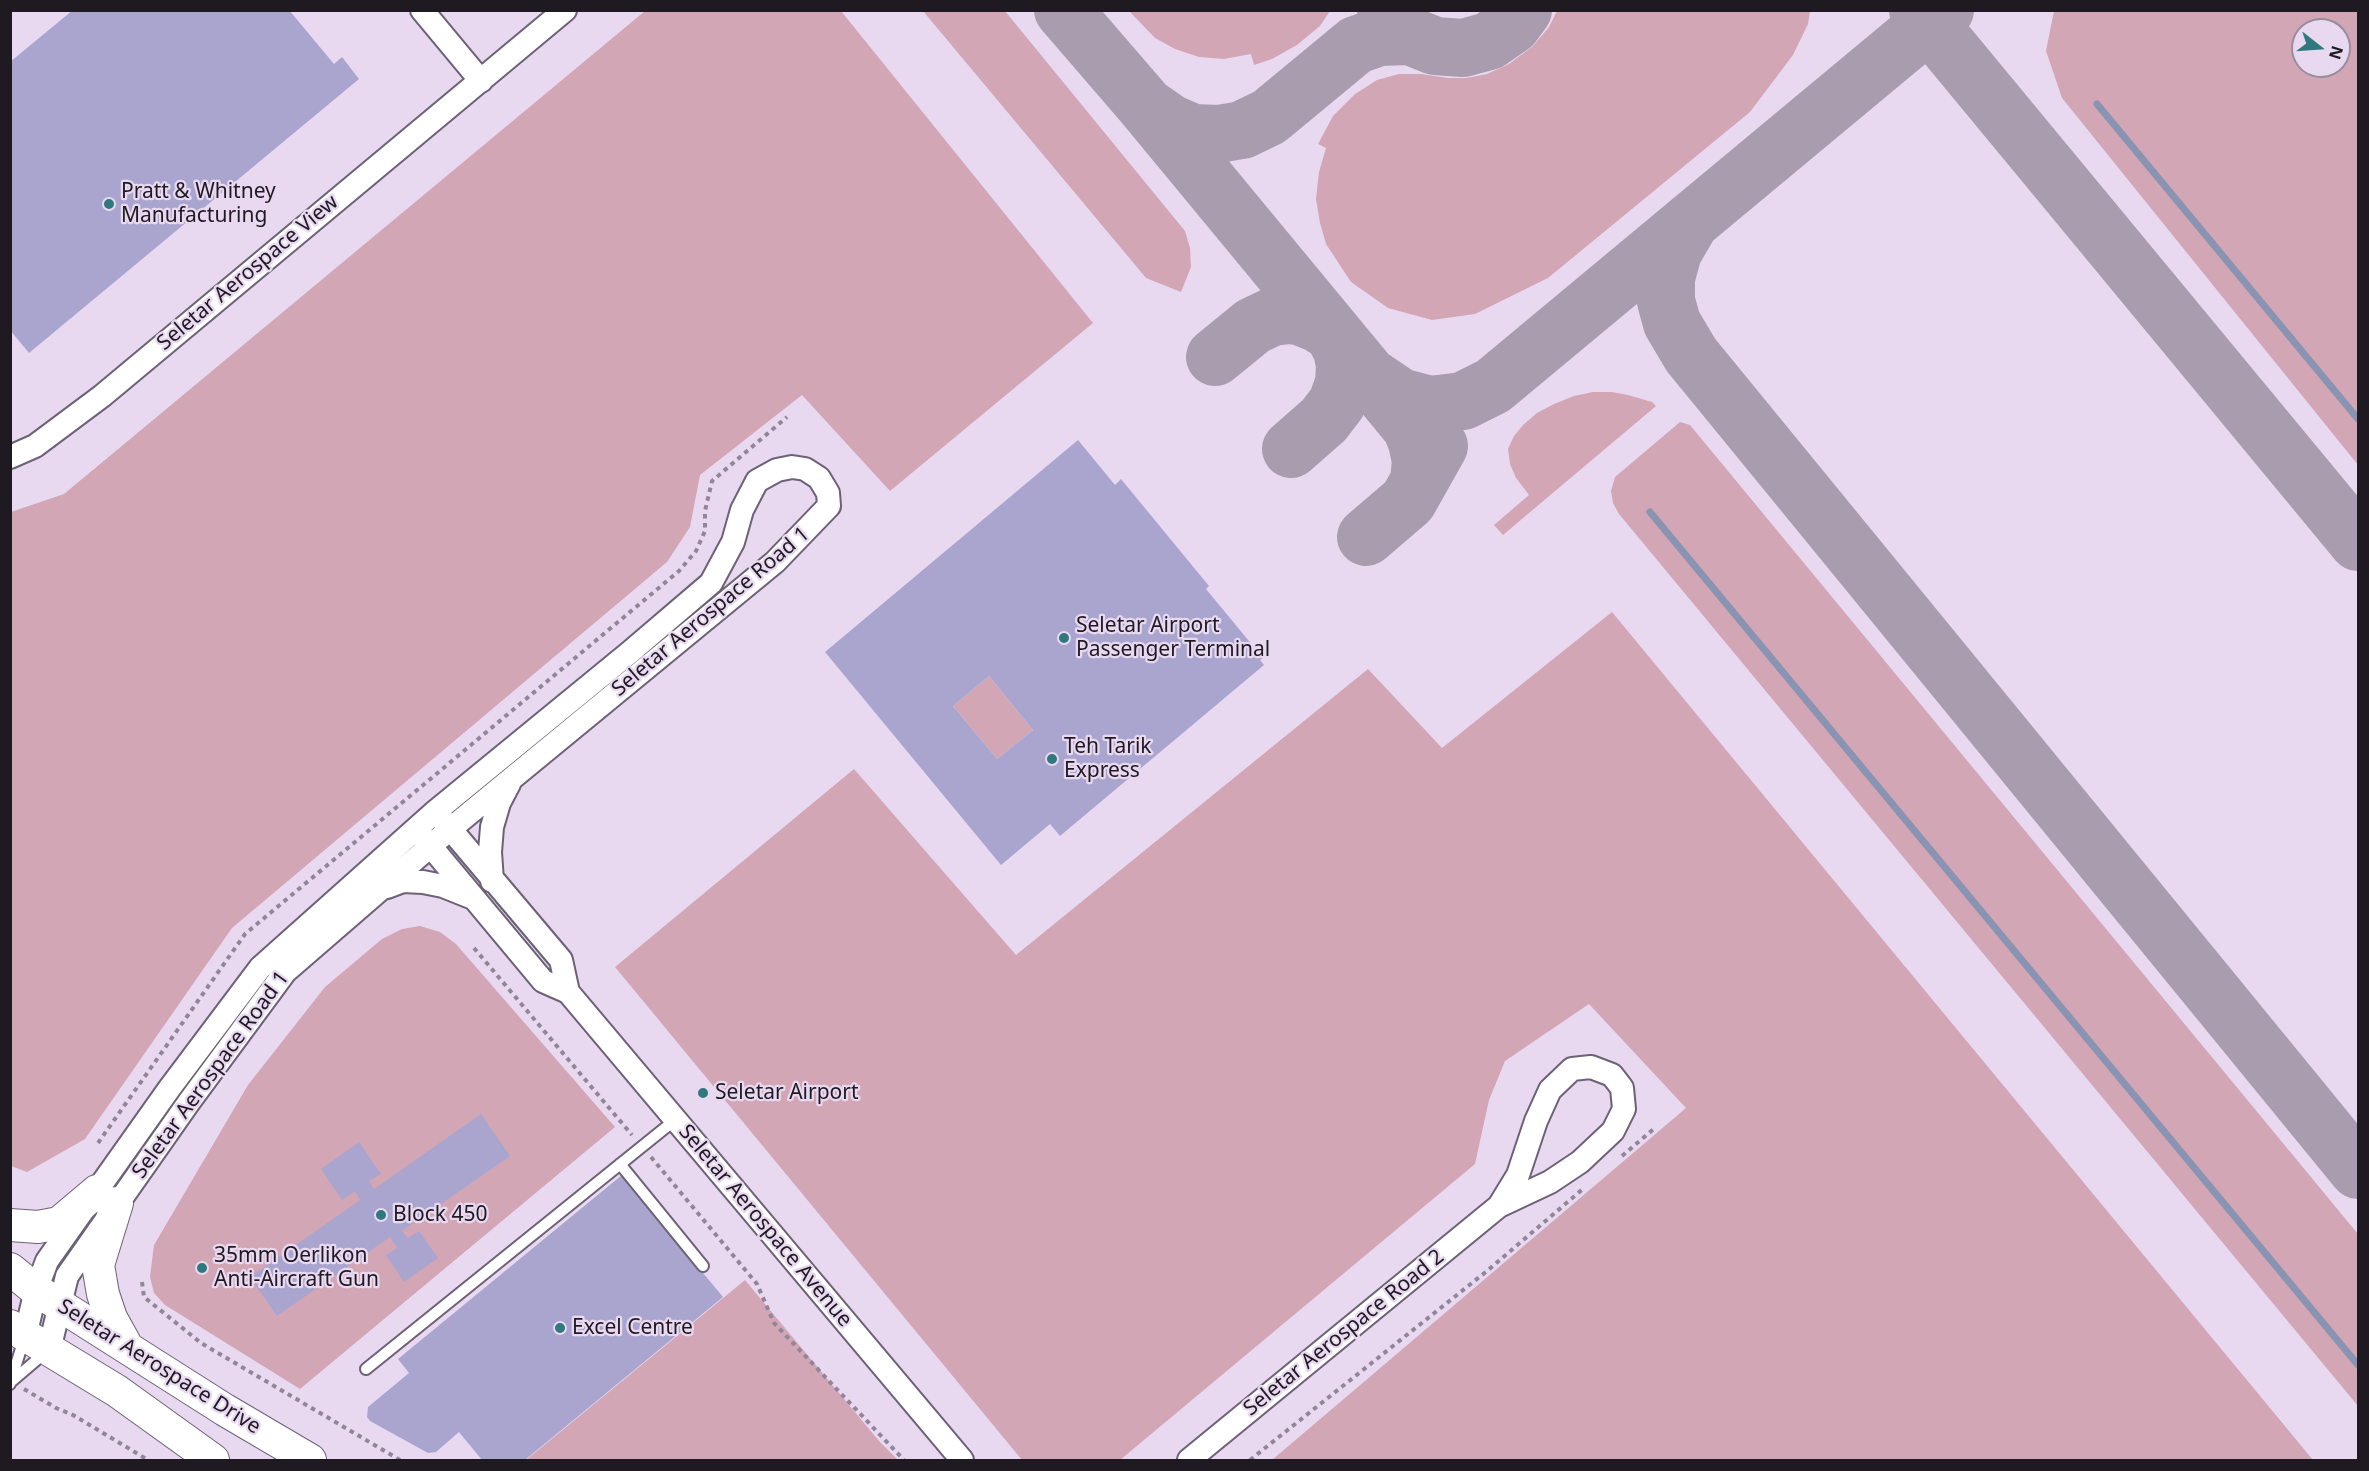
<!DOCTYPE html>
<style>
body{margin:0}
#map{position:relative;width:2369px;height:1471px;overflow:hidden;background:#e8d9f1;font-family:"Noto Sans",sans-serif}
canvas{display:block}
.frame{position:absolute;inset:0;border:12px solid #1f1a22;pointer-events:none}
.north{position:absolute;left:2291px;top:18px;width:60px;height:60px;box-sizing:border-box;background:#e8d9f1;border:2px solid #988d9e;border-radius:50%;rotate:107deg;font-size:16px;font-weight:700;line-height:24px;text-align:center;color:#1f1a22}
.north::after{content:'';display:block;margin:auto;width:21px;height:27px;background:#2f787e;clip-path:polygon(50% 0,100% 100%,50% 72%,0 100%)}
</style>
<div id="map">
<canvas width="2369" height="1471"></canvas>
<div class="frame"></div>
<div class="north">N</div>
</div>
<script>
const context = document.querySelector('canvas').getContext('2d');
context.lineJoin = 'round';
function fillPath(path, color) { context.fillStyle = color; context.fill(path, 'evenodd'); }
const shape = rows => new Path2D(rows.map(r => 'M' + r).join(''));
function trace(path, color, width, dash) { context.strokeStyle = color; context.lineWidth = width; context.lineCap = dash ? 'butt' : 'round'; context.setLineDash(dash || []); context.stroke(path); }
function write(font, color, halo, rows, align = 'center') {
  context.font = font + ' "Noto Sans",sans-serif'; context.lineWidth = 4.5; context.setLineDash([]); context.textBaseline = 'middle'; context.strokeStyle = halo; context.fillStyle = color; for (const [text, x, y, turn = 0] of rows) {
    context.save(); context.translate(x, y); context.rotate((+turn || 0) * Math.PI / 180); context.textAlign = isNaN(turn) ? turn : align; if (halo) context.strokeText(text, 0, 0); context.fillText(text, 0, 0); context.restore();
  }
}
fillPath(shape([
 [645,11,841,11,1093,323,890,491,802,395,700,475,690,527,667,562,232,928,85,1139,27,1172,11,1166,11,512,64,494],
 [923,11,1005,11,1185,231,1190,248,1191,267,1181,292,1146,278],
 [1129,11,1330,11,1320,26,1297,45,1272,59,1254,65,1251,54,1224,59,1199,57,1175,49,1155,38],
 [1557,11,1810,11,1808,24,1793,55,1750,112,1548,278,1475,314,1432,320,1388,308,1351,282,1326,244,1320,223,1316,199,1319,172,1326,148,1318,144,1333,116,1355,94,1377,80,1399,74,1421,74,1448,78,1466,78,1487,74,1509,64,1533,46,1549,27],
 [2054,11,2358,11,2358,465,2062,98,2046,51],
 [2303,30,2339,30,2339,66,2303,66],
 [1593,392,1612,392,1628,395,1652,402,1656,406,1503,535,1494,525,1529,495,1516,478,1510,464,1508,449,1514,436,1523,425,1537,413,1554,404,1574,396],
 [1680,422,1690,425,2358,1234,2358,1406,1619,514,1613,503,1611,491,1615,477],
 [1612,612,2313,1460,1272,1460,1686,1108,1589,1004,1505,1061,1489,1100,1475,1164,1120,1460,1022,1460,615,967,854,769,1016,955,1368,669,1442,748],
 [989,676,1033,730,997,759,953,706],
 [420,926,440,932,456,944,615,1127,300,1389,165,1305,154,1293,150,1277,154,1245,248,1085,325,987,382,939,402,929],
 [745,1280,879,1441,898,1460,526,1460]
]), '#d3a6b5');
trace(shape([
 [2097,104,2358,419],
 [1650,512,2358,1365]
]), '#8993b2', 7);
trace(shape([
 [1063,10,1144,104,1411,427,1417,442,1421,461,1419,481],
 [1386,10,1389,17,1410,36,1435,46,1463,48,1489,41,1512,25,1523,10],
 [1918,10,2358,542],
 [1147,107,1170,123,1193,133,1218,134,1242,130,1269,117,1356,45,1379,37,1410,36],
 [1691,221,1673,252,1666,278,1666,301,1672,323,1691,355,2358,1170],
 [1215,357,1253,326,1272,317,1290,315,1302,317,1317,323,1333,333,1342,350,1345,365,1344,383,1337,403,1324,420,1291,449],
 [1369,376,1400,397,1430,405,1463,401,1493,386,1945,10],
 [1366,537,1408,501,1439,446]
]), '#a89cae', 58);
fillPath(shape([
 [73,10,289,10,334,64,342,57,359,79,29,353,10,330,10,62],
 [1078,440,1115,485,1121,479,1209,586,1206,589,1263,658,1260,660,1264,665,1060,836,1050,824,1001,865,825,652],
 [989,676,1033,730,997,759,953,706],
 [481,1114,510,1156,402,1231,408,1238,419,1231,438,1258,404,1282,386,1255,397,1248,390,1237,277,1316,250,1277,360,1200,355,1191,342,1200,321,1169,359,1142,381,1174,369,1181,374,1189],
 [622,1175,723,1297,525,1460,482,1460,459,1432,436,1452,428,1453,370,1421,367,1417,368,1407,409,1373,398,1359]
]), '#aaa5cf');
const lane = shape([
 [620,1164,703,1266],
 [366,1369,675,1120],
 [12,1381,46,1352],
 [10,1384,24,1339]
]);
const street = shape([
 [422,10,481,81],
 [10,457,35,446,102,396,565,10],
 [442,819,561,960,568,992],
 [423,837,543,981,568,992,962,1460],
 [492,881,490,852,492,827,499,803,509,784],
 [387,887,403,881,423,882,443,886,473,898],
 [25,1336,36,1290,47,1261,169,1089,260,968,436,811,629,653,711,583,733,542,742,510,757,481,777,470,792,467,805,469,819,478,828,493,829,506,775,562,449,830,285,972,189,1102,67,1276,49,1350],
 [1189,1460,1499,1206,1550,1182,1580,1162,1613,1131,1624,1109,1622,1088,1612,1075,1591,1067,1572,1069,1550,1090,1536,1121,1518,1175,1499,1206]
]);
const secondary = shape([
 [117,1203,98,1265,103,1294,111,1318,127,1347],
 [10,1225,38,1227,59,1223,97,1191],
 [10,1269,36,1290,225,1410,310,1460],
 [10,1326,117,1391,213,1460]
]);
trace(lane, '#6d6175', 14);
trace(street, '#6d6175', 26);
trace(secondary, '#6d6175', 34);
trace(shape([
 [474,948,632,1135],
 [98,1143,245,934,679,571,696,551,705,531,705,511,712,481,787,417],
 [1622,1156,1656,1127],
 [651,1157,757,1284,774,1323,904,1460],
 [142,1282,144,1297,201,1343,400,1460],
 [24,1389,56,1408,73,1415,148,1460],
 [1250,1460,1487,1271,1584,1188]
]), '#918697', 4, [4.5, 4.5]);
trace(lane, '#fff', 10);
trace(street, '#fff', 22);
trace(secondary, '#fff', 32);
for (const [x, y, r, color] of [
 [109,204,6,"#2f787e"],
 [1064,638,6,"#2f787e"],
 [1052,759,6,"#2f787e"],
 [703,1093,6,"#2f787e"],
 [381,1215,6,"#2f787e"],
 [202,1268,6,"#2f787e"],
 [560,1328,6,"#2f787e"]
]) { const dot = new Path2D(); dot.arc(x, y, r, 0, 2 * Math.PI); context.fillStyle = color; context.fill(dot); trace(dot, '#e8d9f1', 2); }
write('21px', '#1f1a22', '#e8d9f1', [
 ["Pratt & Whitney",121,192],
 ["Manufacturing",121,216],
 ["Seletar Airport",1076,626],
 ["Passenger Terminal",1076,650],
 ["Teh Tarik",1064,747],
 ["Express",1064,771],
 ["Seletar Airport",715,1093],
 ["Block 450",393,1215],
 ["35mm Oerlikon",214,1256],
 ["Anti-Aircraft Gun",214,1280],
 ["Excel Centre",572,1328]
], 'left');
write('21px', '#1f1a22', '#e8d9f1', [
 ["Seletar Aerospace View",248,273,-40],
 ["Seletar Aerospace Road 1",711,612,-40],
 ["Seletar Aerospace Road 1",211,1075,-54],
 ["Seletar Aerospace Avenue",765,1226,50],
 ["Seletar Aerospace Road 2",1344,1333,-39],
 ["Seletar Aerospace Drive",159,1367,32]
]);
</script>
